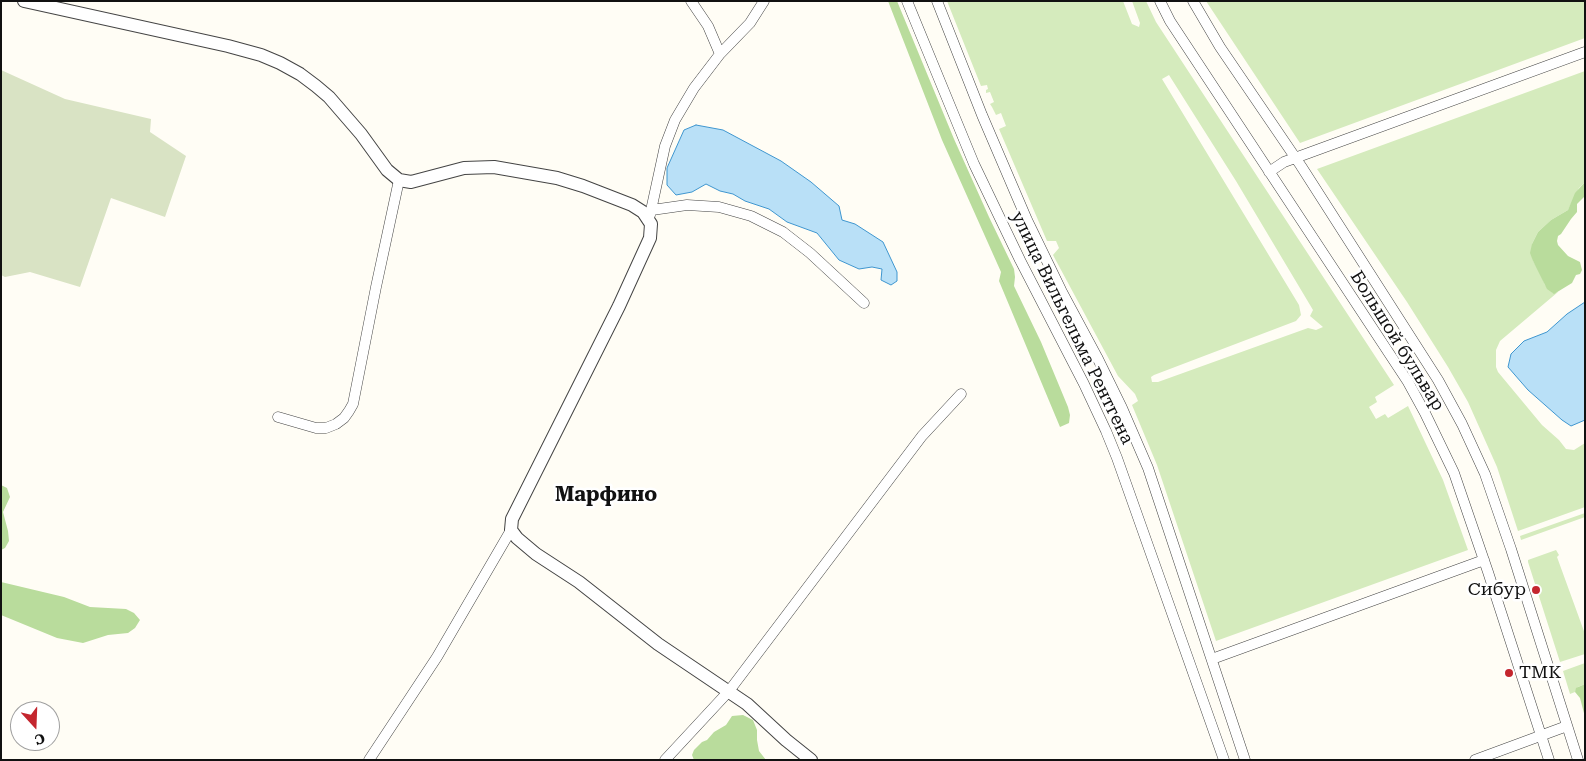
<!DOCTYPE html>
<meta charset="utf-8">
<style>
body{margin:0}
#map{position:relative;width:1586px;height:761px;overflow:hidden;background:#fffdf5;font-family:"Roboto Serif",serif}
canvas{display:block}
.frame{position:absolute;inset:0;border:2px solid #111;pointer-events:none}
.north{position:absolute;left:10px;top:701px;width:50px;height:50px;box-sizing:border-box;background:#fff;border:1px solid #a0a0a0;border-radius:50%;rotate:160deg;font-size:14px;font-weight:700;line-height:20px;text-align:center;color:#111}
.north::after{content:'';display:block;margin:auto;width:18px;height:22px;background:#c4262e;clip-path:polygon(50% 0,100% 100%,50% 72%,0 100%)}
</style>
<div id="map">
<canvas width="1586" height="761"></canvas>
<div class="frame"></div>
<div class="north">С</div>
</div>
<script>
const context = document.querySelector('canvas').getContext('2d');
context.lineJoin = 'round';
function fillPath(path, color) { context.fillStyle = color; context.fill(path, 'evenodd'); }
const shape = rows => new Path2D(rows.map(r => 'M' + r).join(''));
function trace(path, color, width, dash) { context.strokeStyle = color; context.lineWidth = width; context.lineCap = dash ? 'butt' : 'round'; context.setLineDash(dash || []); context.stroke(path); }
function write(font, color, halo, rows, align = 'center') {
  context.font = font + ' "Roboto Serif",serif'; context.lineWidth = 5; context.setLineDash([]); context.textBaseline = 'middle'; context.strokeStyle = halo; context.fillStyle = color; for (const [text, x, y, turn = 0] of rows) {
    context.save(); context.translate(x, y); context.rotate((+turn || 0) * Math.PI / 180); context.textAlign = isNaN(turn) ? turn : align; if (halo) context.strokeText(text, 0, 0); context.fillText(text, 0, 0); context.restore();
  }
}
fillPath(shape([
 [947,1,1123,1,1132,24,1139,27,1140,23,1132,1,1146,1,1156,22,1394,385,1375,397,1377,402,1369,407,1376,419,1385,414,1388,418,1408,406,1443,480,1468,550,1216,641,1157,465,1132,405,1138,401,1135,394,1118,376,1053,255,1059,248,1056,241,1047,241,999,129,1006,126,1001,113,996,115,992,107,990,104,994,102,990,92,986,93,986,90,988,89,987,85,981,86],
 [1169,75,1236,181,1313,310,1310,316,1323,327,1316,330,1308,328,1158,382,1152,382,1151,377,1154,375,1296,321,1301,315,1299,305,1162,79],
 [1206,1,1585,1,1585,38,1300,143],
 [1585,71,1585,182,1579,188,1568,210,1551,220,1538,232,1532,244,1533,261,1540,272,1545,285,1553,293,1558,292,1500,341,1496,350,1496,367,1498,372,1542,425,1559,440,1566,449,1574,450,1585,443,1585,507,1518,531,1497,467,1468,402,1448,367,1407,302,1317,169],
 [1585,513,1585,517,1521,540,1520,536],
 [1556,550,1559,555,1557,557,1585,634,1585,654,1560,662,1528,562,1528,560],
 [1585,663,1585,684,1578,687,1575,692,1570,694,1563,671]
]), '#d5ebbd');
fillPath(shape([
 [888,1,897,1,954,139,989,217,1014,269,1015,277,1014,286,1041,342,1068,407,1070,415,1069,423,1060,427,999,281,1001,272,942,140],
 [1585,182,1585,196,1577,204,1577,212,1571,219,1561,234,1558,236,1557,241,1558,245,1568,256,1580,262,1582,270,1580,274,1576,275,1572,283,1554,294,1547,289,1533,261,1530,253,1532,244,1538,232,1551,220,1568,210,1575,193],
 [1,485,7,488,10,497,3,512,8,531,9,541,5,548,1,550],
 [1,582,64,597,90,607,126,609,134,613,140,620,135,628,128,633,108,635,83,643,57,638,1,615],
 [1585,684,1585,717,1580,698,1575,692,1576,688],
 [743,715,753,720,757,730,757,740,759,751,766,760,694,760,692,755,694,750,702,742,707,740,714,732,726,725,732,716]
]), '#b9dc9c');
fillPath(shape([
 [1,70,65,99,151,119,150,132,186,156,165,217,111,198,80,287,30,272,5,277,1,275]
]), '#d9e3c4');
const water = shape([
 [696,125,723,130,781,161,811,182,839,206,842,220,855,224,883,242,897,272,897,281,891,285,881,280,882,269,872,267,859,269,839,260,817,233,787,222,769,209,745,201,733,194,720,191,706,184,692,192,676,195,667,185,667,168,684,130,696,125],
 [1585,302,1585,420,1571,426,1562,420,1528,390,1508,367,1511,354,1524,341,1547,332,1567,314,1585,302]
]);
fillPath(water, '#b9e0f7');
trace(water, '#3f96cf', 1);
const minor = shape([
 [907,1,974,164,1020,260,1084,384,1106,431,1117,458,1224,760],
 [937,1,982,115,1027,220,1061,290,1097,357,1122,408,1148,468,1245,760],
 [1160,1,1170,21,1408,382,1425,413,1454,473,1488,572,1549,760],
 [1193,1,1220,47,1301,166,1438,380,1462,424,1485,474,1511,549,1578,760],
 [720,54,750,23,764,1],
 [1269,172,1284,162,1585,52],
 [652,210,687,205,719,207,751,216,783,232,810,253,864,303],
 [650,215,665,146,675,120,694,88,720,54,708,26,691,1],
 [278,417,316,428,326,428,336,424,344,418,349,411,353,404,376,287,399,180],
 [1212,659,1484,560],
 [369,760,437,657,511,530],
 [665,760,729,691,922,436,961,394],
 [1475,760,1567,726]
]);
const tertiary = shape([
 [24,1,228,46,261,55,280,63,300,74,316,86,329,97,361,134,387,170,399,180,411,182,464,168,494,167,557,178,583,186,632,205,643,212,651,224,650,238,619,306,512,519,511,530,517,538,536,554,579,582,658,644,747,704,786,740,811,760]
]);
trace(minor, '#444', 11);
trace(tertiary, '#444', 14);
trace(minor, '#fff', 10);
trace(tertiary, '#fff', 12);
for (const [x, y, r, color] of [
 [1536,590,5,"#c4262e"],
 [1509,673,5,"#c4262e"]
]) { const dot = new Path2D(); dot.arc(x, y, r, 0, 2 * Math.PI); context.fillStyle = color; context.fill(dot); trace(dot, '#fff', 2); }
write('18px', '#111', '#fff', [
 ["улица Вильгельма Рентгена",1072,328,64],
 ["Большой бульвар",1397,341,58]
]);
write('18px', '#111', '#fff', [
 ["Сибур",1526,590],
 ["ТМК",1519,673,"left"]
], 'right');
write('bold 20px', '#111', '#fff', [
 ["Марфино",606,495]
]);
</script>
